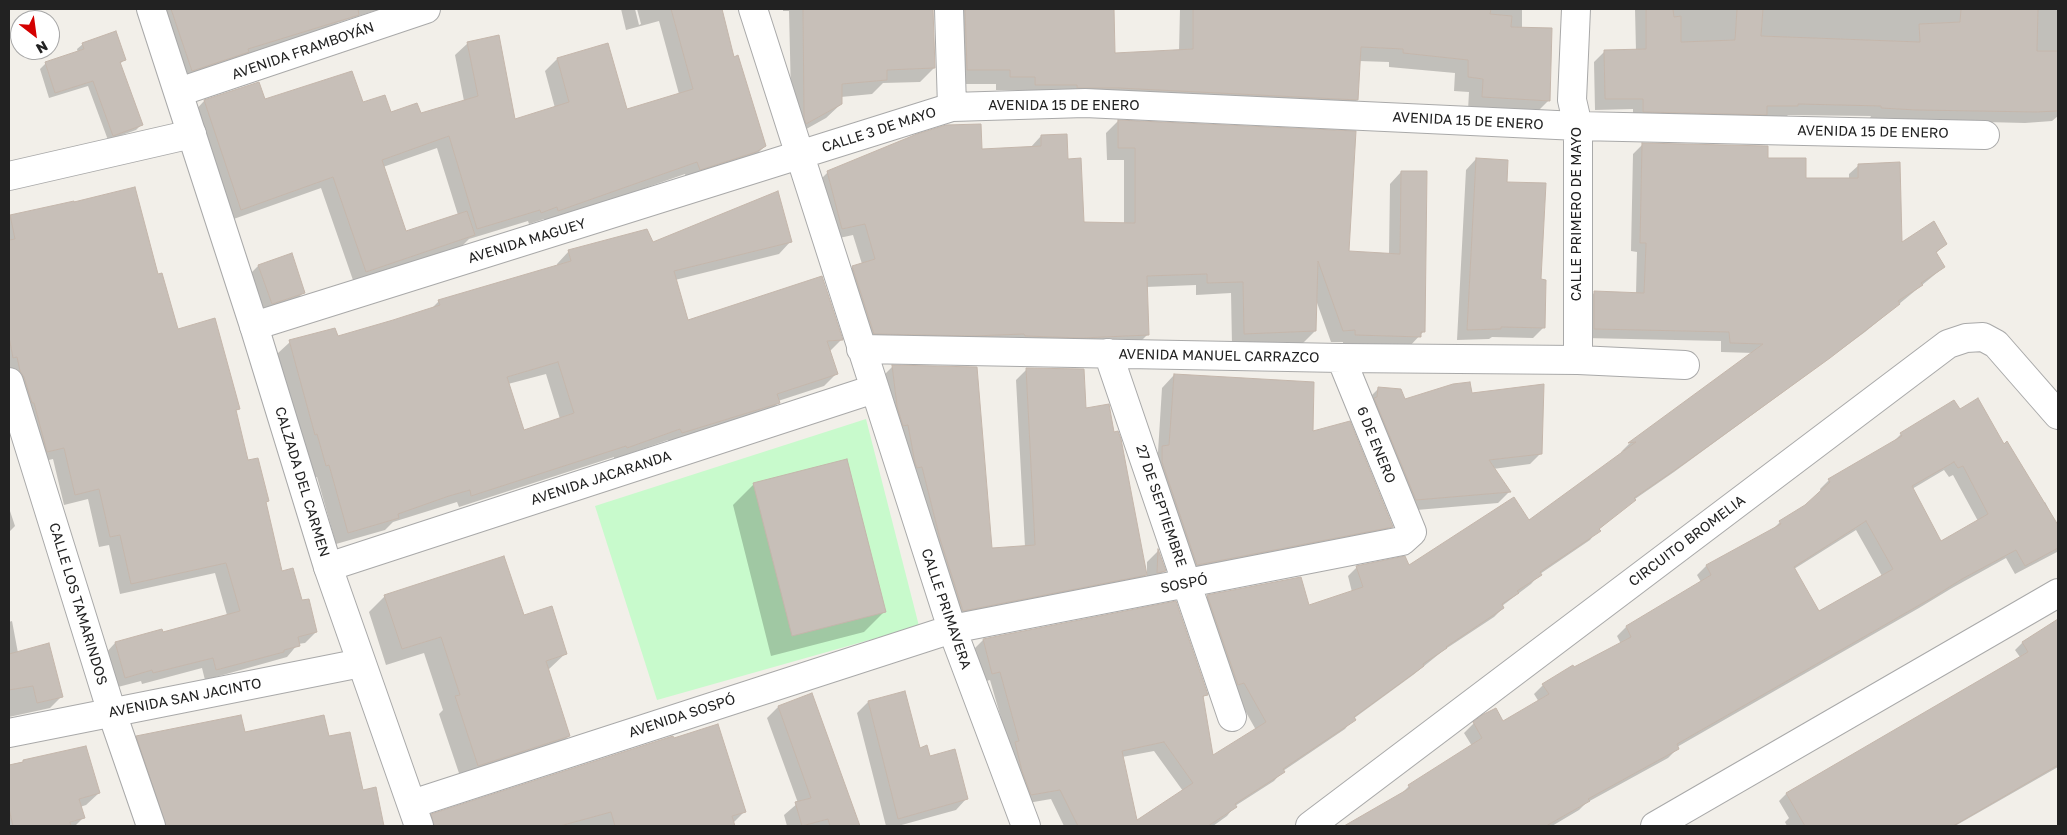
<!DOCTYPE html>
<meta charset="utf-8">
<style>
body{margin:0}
#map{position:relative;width:2067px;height:835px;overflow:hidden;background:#f2efe9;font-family:"Golos Text",sans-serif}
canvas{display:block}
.frame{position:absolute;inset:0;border:10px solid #222;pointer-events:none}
.north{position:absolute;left:10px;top:10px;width:50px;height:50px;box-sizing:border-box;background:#fff;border:1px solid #a7a7a7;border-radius:50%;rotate:150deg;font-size:14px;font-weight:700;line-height:20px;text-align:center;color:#222}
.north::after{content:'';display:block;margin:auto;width:18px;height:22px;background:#d40000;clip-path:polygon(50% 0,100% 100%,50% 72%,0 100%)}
</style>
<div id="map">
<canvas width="2067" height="835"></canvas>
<div class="frame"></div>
<div class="north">N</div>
</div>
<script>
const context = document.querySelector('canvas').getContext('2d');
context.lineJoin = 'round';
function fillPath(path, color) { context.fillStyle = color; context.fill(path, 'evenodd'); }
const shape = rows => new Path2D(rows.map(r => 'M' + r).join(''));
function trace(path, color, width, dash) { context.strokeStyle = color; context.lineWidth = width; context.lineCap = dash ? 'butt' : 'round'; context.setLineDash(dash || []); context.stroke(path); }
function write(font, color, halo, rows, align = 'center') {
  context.font = font + ' "Golos Text",sans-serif'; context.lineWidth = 4.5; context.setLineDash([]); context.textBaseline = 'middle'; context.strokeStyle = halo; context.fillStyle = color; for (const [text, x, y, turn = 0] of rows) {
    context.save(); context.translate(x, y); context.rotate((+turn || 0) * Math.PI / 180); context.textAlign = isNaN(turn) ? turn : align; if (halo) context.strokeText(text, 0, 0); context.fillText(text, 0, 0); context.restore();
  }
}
fillPath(shape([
 [866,419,919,626,657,700,595,506]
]), '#c8facc');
fillPath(shape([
 [162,9,397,9,375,16,374,11,337,23,328,32,181,81],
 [621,9,635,9,639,25,641,24,637,9,721,9,733,58,765,146,753,158,687,181,685,174,545,223,544,219,529,224,528,221,469,239,461,247,354,283,321,188,228,221,192,114,204,101,258,83,264,101,362,104,390,113,420,115,464,101,455,55,468,43,514,121,555,108,545,71,557,59,626,110,679,94,659,21,626,30],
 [437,148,458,215,405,232,383,167],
 [783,9,932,9,934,68,920,82,883,83,872,94,841,97,841,104,826,118,792,137,789,11,783,11],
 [941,9,1113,9,1113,54,1179,51,1180,9,1522,9,1522,28,1549,100,1535,114,1468,110,1469,92,1454,91,1455,73,1389,67,1389,62,1359,61,1357,100,1343,114,1021,98,1021,90,996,90,996,84,953,84],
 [1635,9,2058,9,2058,116,2052,121,2025,123,1905,120,1870,118,1871,116,1788,115,1786,117,1633,122,1633,109,1595,110,1594,62,1605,51,1636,51],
 [83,44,124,60,120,64,142,124,136,130,108,140,88,86,49,98,40,69,46,63,78,53,77,49],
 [1118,121,1348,252,1389,254,1390,184,1401,172,1424,331,1408,348,1343,346,1343,342,1331,342,1316,300,1315,331,1303,343,1232,345,1231,293,1196,295,1196,285,1146,287,1148,334,1136,346,862,345,841,279,853,267,862,264,853,235,830,240,816,184,828,172,981,150,1030,148,1041,136,1066,161,1083,223,1124,224,1124,160,1107,160,1106,133],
 [1643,144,1767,159,1805,179,1849,179,1849,174,1859,165,1901,244,1946,243,1935,254,1944,267,1865,332,1674,472,1635,499,1598,530,1590,540,1540,574,1531,584,1502,606,1503,608,1494,617,1444,650,1413,675,1353,719,1345,729,1283,771,1274,781,1235,806,1227,816,1213,826,1064,826,1051,799,1022,804,1010,749,990,680,983,682,974,649,983,640,1175,603,1206,694,1202,699,1212,757,1256,730,1234,691,1198,605,1208,596,1308,606,1352,592,1348,576,1357,567,1408,567,1529,522,1626,451,1621,452,1629,444,1753,353,1721,352,1721,341,1585,338,1586,301,1595,292,1636,294,1637,252,1631,251,1633,154],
 [1154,751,1183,791,1136,823,1122,757],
 [1476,159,1505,183,1540,281,1544,327,1533,338,1492,337,1489,339,1457,340,1466,170],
 [10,216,157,275,177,330,238,408,235,411,247,462,265,503,281,573,301,602,316,632,305,643,298,644,287,657,205,680,202,668,142,684,141,681,114,688,104,655,115,643,162,633,227,615,215,573,120,594,109,545,99,547,88,499,64,505,53,459,36,463,9,377,9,218],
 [791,241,779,254,675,280,688,322,841,340,829,352,836,374,824,386,778,401,778,403,766,415,669,444,668,440,614,459,614,457,459,507,457,502,393,522,385,530,336,544,317,477,314,477,303,446,277,354,290,342,337,338,430,310,439,301,557,266,557,264,569,251,652,243],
 [546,374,560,419,523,431,508,384],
 [258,266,304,292,292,304,260,315,247,277],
 [893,366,990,549,1025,547,1016,380,1027,369,1085,409,1146,574,1135,585,952,621,882,377],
 [1174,375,1311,432,1391,526,1379,538,1185,577,1150,459,1158,452,1162,388],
 [1379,388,1404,401,1470,394,1541,453,1530,464,1493,469,1509,492,1498,503,1405,511,1368,399],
 [1959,411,2003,445,2043,503,2045,502,2058,527,2057,552,2015,574,2006,558,1952,588,1919,608,1677,747,1678,748,1668,758,1586,803,1579,810,1552,826,1349,826,1400,795,1409,786,1472,746,1464,733,1474,723,1495,710,1503,722,1539,702,1534,694,1543,685,1621,644,1617,636,1626,627,1701,582,1697,575,1706,566,1770,532,1780,522,1806,506,1821,492,1820,489,1829,480,1892,443,1901,434],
 [1944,470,1949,477,1953,475,1978,521,1940,542,1912,489],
 [1856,530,1882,576,1818,612,1794,569],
 [754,484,885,611,864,632,771,656,733,505],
 [9,508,15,526,9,532],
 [1158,551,1164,571,1153,582,1147,583,1147,562],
 [385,596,523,617,566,653,548,670,569,736,552,752,462,782,439,714,443,710,424,653,386,665,369,612],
 [12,621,18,653,62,696,50,708,9,717,9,622],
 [2050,625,2058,638,2058,767,1955,826,1787,826,1785,822,1789,818,1779,801,1786,794,2020,657,2015,650,2022,643],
 [811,695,859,826,787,826,784,815,798,803,767,718,778,707],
 [868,702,930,758,967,798,956,810,898,826,886,826,857,713],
 [244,733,328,738,362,791,375,789,383,826,148,826,123,751,137,737],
 [672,737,745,811,733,823,734,826,421,826,432,815],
 [85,747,99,793,86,805,80,807,83,818,75,826,9,826,9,765]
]), '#0003');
const building = shape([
 [171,9,358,9,359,15,248,49,249,52,192,71,171,9],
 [671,9,722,9,734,57,738,55,766,146,756,152,700,170,697,162,558,211,557,207,541,213,540,210,477,229,449,136,382,160,406,231,467,211,475,235,366,272,333,177,241,210,204,100,259,82,265,99,352,71,363,102,385,95,391,112,417,103,421,113,478,96,467,42,499,35,515,119,569,102,557,58,608,43,627,109,693,89,671,9],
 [803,9,933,9,935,68,887,70,887,80,842,84,842,104,806,124,804,118,803,9],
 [965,9,1114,9,1115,53,1193,49,1193,9,1491,9,1490,14,1512,16,1511,27,1552,28,1550,101,1482,97,1483,79,1468,77,1468,60,1403,53,1403,49,1361,47,1358,100,1118,88,1077,88,1077,85,1035,85,1035,77,1010,77,1010,70,967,70,965,9],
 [1646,9,1673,9,1674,17,1681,16,1681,42,1735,40,1737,9,1763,9,1761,36,1920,42,1919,24,1960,22,1961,9,2038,9,2037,51,2058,51,2058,111,2036,112,1916,110,1881,108,1881,106,1798,104,1798,106,1767,106,1767,115,1643,112,1643,99,1605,99,1604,50,1646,49,1646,9],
 [116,31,126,60,120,62,143,125,113,136,93,81,55,93,45,62,84,49,82,43,116,31],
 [1118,120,1356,131,1349,251,1400,254,1401,171,1427,171,1425,332,1421,332,1421,337,1355,335,1355,330,1343,331,1318,261,1316,331,1244,334,1243,282,1207,283,1207,274,1147,276,1149,335,1082,338,1025,336,1024,334,974,336,874,334,852,266,875,259,865,224,842,229,827,171,917,134,946,125,981,124,982,149,1041,146,1041,135,1067,134,1068,159,1081,158,1084,222,1135,223,1135,148,1118,148,1118,120],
 [1642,143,1768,146,1768,158,1806,158,1806,178,1858,178,1858,164,1900,162,1902,242,1934,221,1947,244,1936,252,1945,267,1921,283,1923,285,1898,301,1900,304,1830,358,1685,463,1634,498,1636,500,1599,529,1601,531,1540,572,1542,575,1517,591,1519,593,1502,604,1504,608,1446,647,1447,648,1423,664,1424,666,1354,717,1356,720,1283,769,1285,772,1235,804,1237,807,1208,826,1078,826,1060,790,1031,795,1022,771,1015,742,1019,741,1000,672,992,674,983,639,1176,601,1208,695,1203,696,1213,755,1266,722,1244,683,1238,685,1207,595,1301,577,1309,605,1363,587,1356,566,1405,556,1409,565,1514,497,1529,520,1636,442,1628,443,1763,344,1730,343,1729,332,1594,329,1594,291,1644,293,1646,243,1640,243,1642,143],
 [1164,742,1193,783,1137,820,1122,751,1164,742],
 [1476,158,1508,160,1507,182,1546,183,1541,279,1546,280,1545,328,1501,327,1501,329,1467,330,1476,158],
 [135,187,158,274,162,273,178,329,215,318,240,409,236,410,248,460,258,458,269,501,266,502,282,571,293,568,302,600,309,599,317,632,298,637,300,646,284,650,284,652,216,670,213,658,153,673,152,670,125,678,115,642,162,629,163,632,240,611,226,563,131,584,120,535,110,537,99,489,75,495,64,448,47,452,34,403,32,403,24,377,20,371,17,357,13,358,9,337,9,240,15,239,10,215,74,201,74,202,135,187],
 [778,191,792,242,674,271,688,320,822,276,843,340,827,341,838,374,777,394,780,403,682,433,680,429,627,448,626,446,471,496,470,490,449,496,398,514,399,518,348,533,329,465,326,466,317,434,315,435,289,340,335,328,338,336,393,320,440,305,438,300,571,261,568,250,647,229,653,242,778,191],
 [558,362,574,413,524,430,507,377,558,362],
 [292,253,305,293,272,304,258,265,292,253],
 [892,365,977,367,992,548,1035,545,1026,368,1084,369,1086,408,1109,404,1114,432,1118,431,1121,439,1147,575,963,611,940,539,922,467,917,468,915,463,908,425,903,426,897,406,892,365],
 [1174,374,1314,382,1313,431,1350,421,1393,527,1197,565,1162,462,1162,446,1169,445,1174,374],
 [1470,382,1472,393,1544,384,1542,454,1489,460,1511,492,1416,500,1374,398,1377,397,1378,387,1401,389,1405,399,1453,384,1470,382],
 [1978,398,2004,444,2007,441,2058,525,2058,548,2025,566,2016,550,1962,579,1930,599,1677,744,1679,749,1588,799,1590,801,1546,826,1344,826,1410,788,1408,785,1482,738,1473,722,1482,715,1496,708,1503,721,1549,694,1542,684,1573,665,1574,667,1631,637,1626,626,1711,575,1706,565,1781,524,1779,521,1805,505,1830,482,1828,479,1902,436,1900,433,1954,400,1960,409,1978,398],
 [1954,462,1958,468,1963,466,1988,514,1941,541,1912,486,1954,462],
 [1866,521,1893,569,1819,611,1794,567,1866,521],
 [847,459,886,612,792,636,753,483,847,459],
 [1158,549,1166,571,1157,573,1158,549],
 [504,556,524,615,552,606,567,654,546,661,570,736,478,766,455,696,460,695,441,637,402,649,384,595,504,556],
 [2058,619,2058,765,1953,826,1805,826,1786,793,2028,652,2022,642,2058,619],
 [49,643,63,697,37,703,33,686,9,690,9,654,49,643],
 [905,691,920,748,927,745,930,756,955,749,968,799,898,819,868,701,905,691],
 [812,693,860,826,830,826,828,819,802,826,795,802,811,798,778,706,812,693],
 [241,715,245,732,324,715,329,736,350,732,363,790,376,787,384,826,166,826,136,736,241,715],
 [718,724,746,812,732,816,735,826,615,826,611,812,560,826,434,826,431,814,673,736,674,738,718,724],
 [86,746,100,793,79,799,85,818,70,822,71,826,13,826,9,809,9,765,23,762,23,760,86,746]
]);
fillPath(building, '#c7bfb8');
trace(building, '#c4b6ab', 1);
const minor = shape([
 [753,9,952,629,1026,826],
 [949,9,952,107],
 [1576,9,1572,100,1578,126,1578,360],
 [179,92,426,9],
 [9,176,192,134],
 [254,326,952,107,1085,103,1578,126,1985,135],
 [861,349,1341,358,1578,360,1685,365],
 [1108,353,1232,717],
 [9,382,112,713,151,826],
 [328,567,874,389],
 [9,733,361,663],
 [412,804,952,629,1402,541,1412,532,1341,358],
 [1310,826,1948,344,1966,338,1983,337,1996,344,2058,415],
 [1655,826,2058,593]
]);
const tertiary = shape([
 [151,9,254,326,328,567,419,826]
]);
trace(minor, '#a9a9a9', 30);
trace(tertiary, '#a9a9a9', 30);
trace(minor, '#fff', 28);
trace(tertiary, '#fff', 28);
write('14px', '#222', '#fff', [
 ["AVENIDA FRAMBOYÁN",303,51,-19],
 ["AVENIDA 15 DE ENERO",1064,106],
 ["AVENIDA 15 DE ENERO",1468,121,3],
 ["CALLE 3 DE MAYO",879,130,-18],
 ["AVENIDA 15 DE ENERO",1873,132,1],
 ["CALLE PRIMERO DE MAYO",1577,214,-90],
 ["AVENIDA MAGUEY",527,241,-17],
 ["AVENIDA MANUEL CARRAZCO",1219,356,1],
 ["6 DE ENERO",1376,445,68],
 ["AVENIDA JACARANDA",601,478,-18],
 ["CALZADA DEL CARMEN",302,482,73],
 ["27 DE SEPTIEMBRE",1161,506,71],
 ["CIRCUITO BROMELIA",1687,541,-37],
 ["SOSPÓ",1184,584,-11],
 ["CALLE LOS TAMARINDOS",78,604,73],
 ["CALLE PRIMAVERA",946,609,71],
 ["AVENIDA SAN JACINTO",185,698,-11],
 ["AVENIDA SOSPÓ",682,716,-18]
]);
</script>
